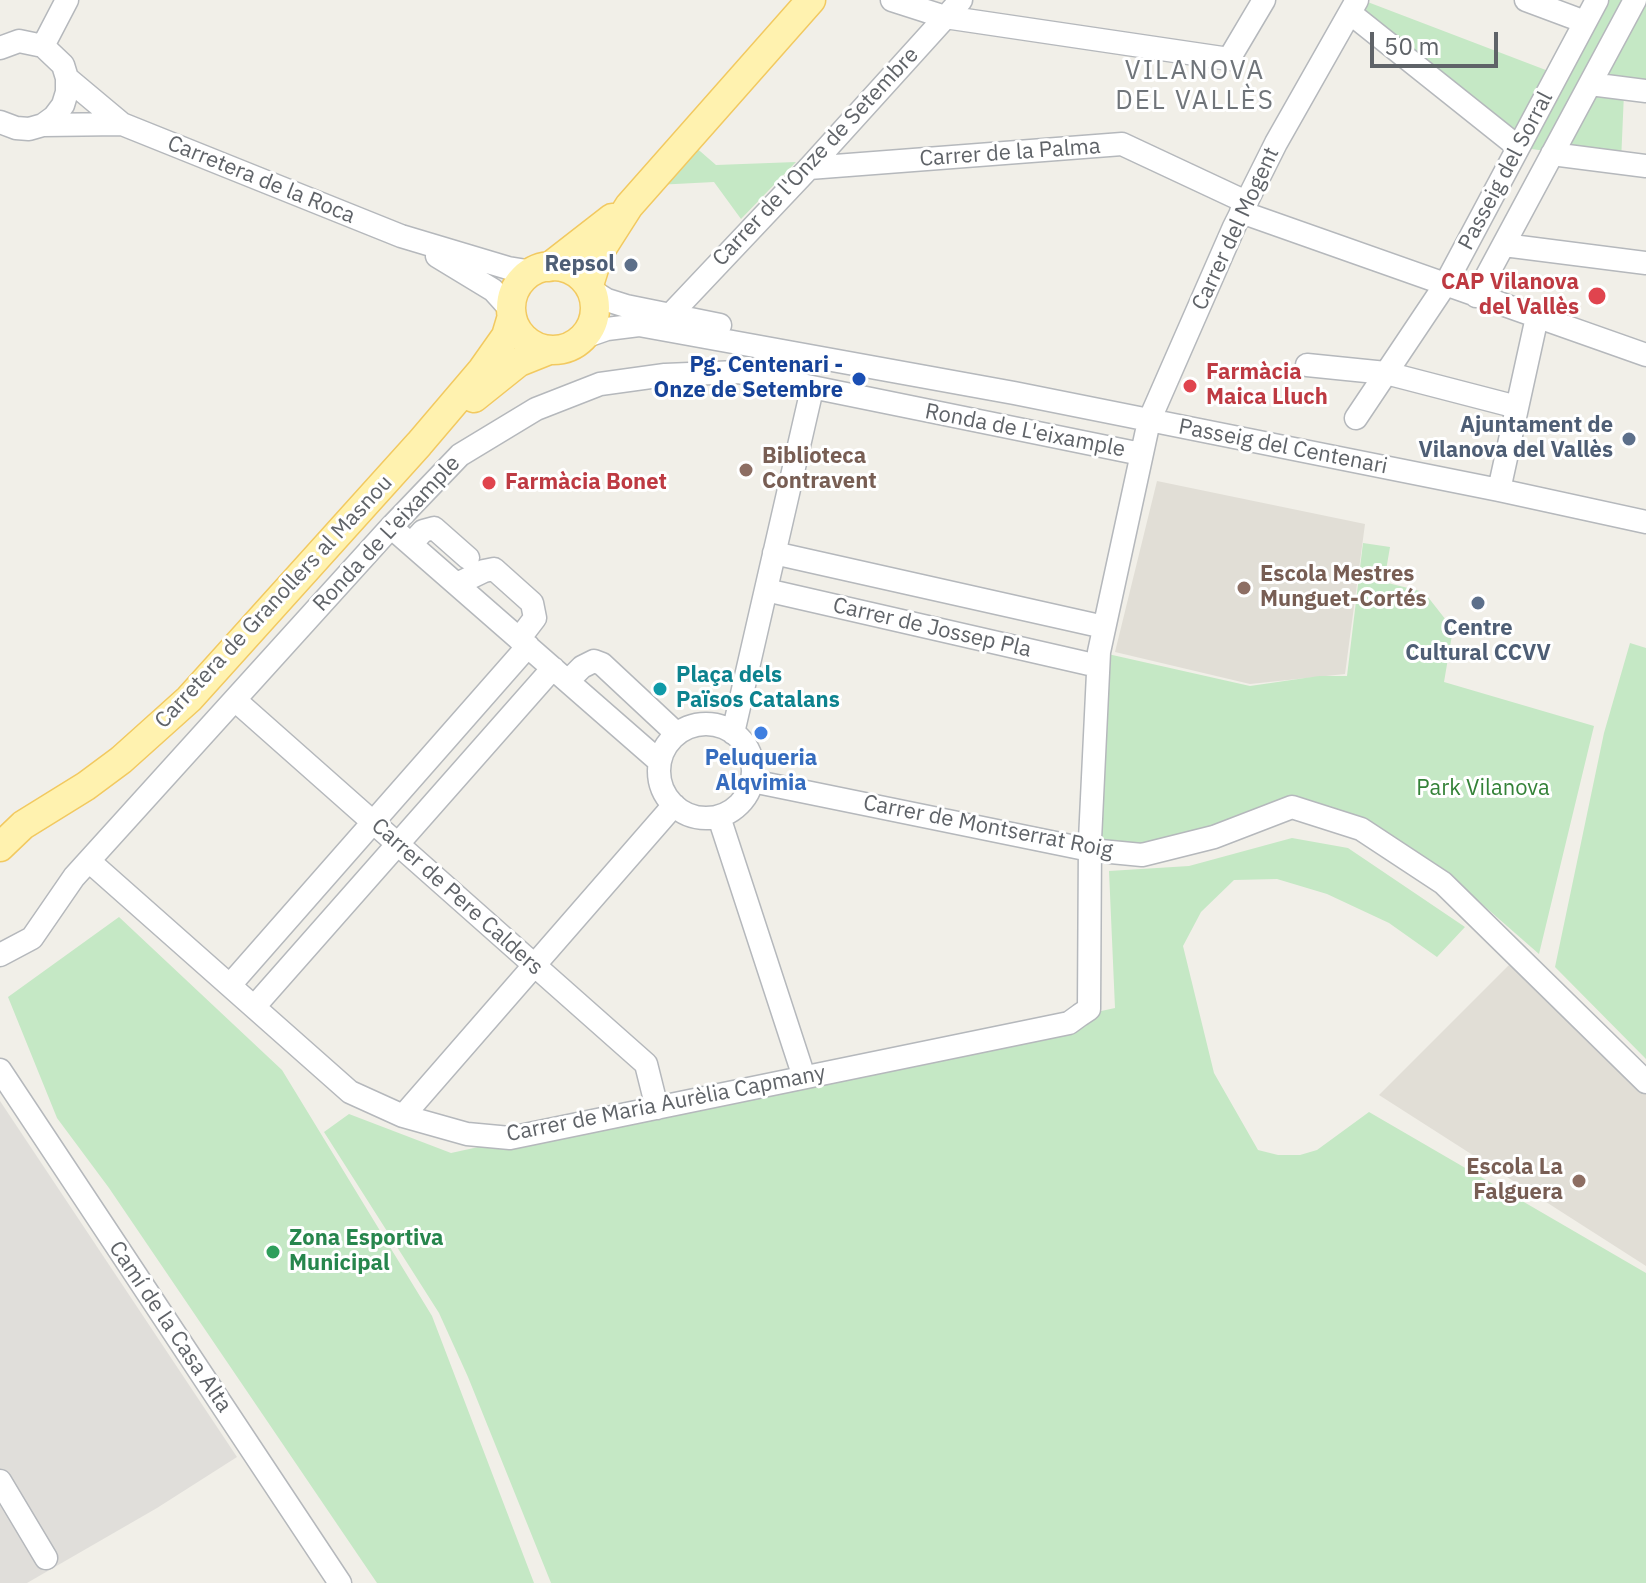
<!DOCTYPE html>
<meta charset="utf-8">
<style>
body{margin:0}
#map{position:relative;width:1646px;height:1583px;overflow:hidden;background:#f1efe8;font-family:"IBM Plex Sans",sans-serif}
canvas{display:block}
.scale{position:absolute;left:1370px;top:32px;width:128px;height:36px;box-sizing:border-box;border:4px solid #5f6368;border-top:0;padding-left:10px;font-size:24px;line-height:28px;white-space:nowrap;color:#5f6368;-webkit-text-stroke:6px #fff;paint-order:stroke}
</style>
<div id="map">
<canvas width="1646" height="1583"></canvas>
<div class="scale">50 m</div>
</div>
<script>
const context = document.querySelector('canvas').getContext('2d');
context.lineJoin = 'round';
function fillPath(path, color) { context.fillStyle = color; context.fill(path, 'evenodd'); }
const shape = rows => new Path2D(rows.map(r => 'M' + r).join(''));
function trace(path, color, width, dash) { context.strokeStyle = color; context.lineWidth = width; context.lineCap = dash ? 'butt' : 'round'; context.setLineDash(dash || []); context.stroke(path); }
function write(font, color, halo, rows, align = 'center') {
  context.font = font + ' "IBM Plex Sans",sans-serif'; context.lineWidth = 6; context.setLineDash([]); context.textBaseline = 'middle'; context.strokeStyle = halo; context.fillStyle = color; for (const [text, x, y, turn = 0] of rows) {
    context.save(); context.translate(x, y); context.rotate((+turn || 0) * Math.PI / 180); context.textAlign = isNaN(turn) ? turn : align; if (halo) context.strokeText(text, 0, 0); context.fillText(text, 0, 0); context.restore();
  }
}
fillPath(shape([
 [0,1101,237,1457,157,1508,27,1583,0,1583]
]), '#e0deda');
fillPath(shape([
 [1157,481,1365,524,1345,674,1250,684,1115,652],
 [1512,962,1646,1092,1646,1266,1379,1095]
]), '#e1ded6');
fillPath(shape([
 [1597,0,1646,0,1646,95,1624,93,1621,162,1518,147],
 [1365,1,1551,72,1517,132,1359,11],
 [693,145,716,165,796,162,741,219,714,182,656,185],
 [1363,543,1390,547,1384,582,1424,592,1453,629,1444,682,1594,726,1539,954,1451,877,1298,802,1147,849,1103,846,1090,826,1099,652,1250,686,1319,676,1347,676],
 [1630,643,1646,648,1646,1059,1555,967,1604,733],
 [1292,838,1348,848,1465,927,1437,957,1389,923,1327,894,1277,879,1234,880,1201,912,1183,946,1214,1073,1258,1150,1278,1155,1300,1155,1317,1150,1369,1112,1646,1273,1646,1583,551,1583,468,1377,439,1313,324,1132,349,1114,451,1153,1115,1008,1109,871,1189,866],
 [119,917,282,1070,432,1316,534,1583,377,1583,109,1188,57,1118,8,997]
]), '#c5e8c5');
const minor = shape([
 [892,0,945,17,1229,59,1264,0],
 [1526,0,1585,22],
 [1350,13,1518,147],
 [43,46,67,0],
 [0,48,19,41,43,46,63,65,67,78,67,92,63,105,54,117,43,125,29,129,16,128,0,122],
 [67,78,122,124,401,236,508,268,533,272],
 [1590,84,1646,91],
 [43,125,122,124],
 [1552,154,1646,166],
 [809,168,1122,144,1246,202],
 [1241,212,1646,355],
 [1504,245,1646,263],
 [437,256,493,290,511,310],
 [591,290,607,300,626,306,720,325],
 [1476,296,1635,0],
 [671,314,809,168,961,0],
 [584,337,607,329,639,325,1014,393,1499,490,1646,522],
 [1307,365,1386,373,1517,407],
 [1356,418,1445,285,1597,0],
 [1499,490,1537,317],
 [391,527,660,762],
 [411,544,423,531,434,528,468,558],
 [774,553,1104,627],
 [457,584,484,571,494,569,532,603,535,618,519,639],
 [766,590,1098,666],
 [568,681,582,667,594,661,602,664,677,734],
 [235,700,646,1064,657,1108],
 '659 771a47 47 0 1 1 94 0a47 47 0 1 1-94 0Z',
 [733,733,812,389],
 [752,781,1090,850,1142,855,1214,837,1292,807,1361,829,1443,883,1646,1082],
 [719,817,804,1077],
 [89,861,350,1092,403,1116,467,1134,510,1138,1069,1023,1080,1015,1089,1009,1090,840,1099,652,1149,421,1234,227,1276,143,1357,0],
 [0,955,32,938,74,877,391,527,460,455,536,409,600,384,665,375,738,372,1141,454],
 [230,985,528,646],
 [254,1007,553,668],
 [0,1070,340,1583],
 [403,1116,674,805],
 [0,1481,46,1558]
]);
const major = shape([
 '511 308a42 42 0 1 1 84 0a42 42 0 1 1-84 0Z',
 [549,267,612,218],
 [589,285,599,253,629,206,811,0],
 [474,398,519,362,549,350],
 [0,847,23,825,86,786,121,760,189,699,419,444,482,370,506,336,512,316]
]);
trace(minor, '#b5b8bc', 25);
trace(major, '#f2c960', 31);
trace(minor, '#fff', 22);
trace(major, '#fff2af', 28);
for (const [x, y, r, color] of [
 [631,265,8,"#5c6f8a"],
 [1597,296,10,"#e0444e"],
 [859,379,8,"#1a4fb4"],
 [1190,386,8,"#e0444e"],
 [1629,439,8,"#5c6f8a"],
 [746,470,8,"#8d6e63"],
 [489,483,8,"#e0444e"],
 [1244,588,8,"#8d6e63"],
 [1478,603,8,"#5c6f8a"],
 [660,689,8,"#0f9aa8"],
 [761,733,8,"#3f7fe0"],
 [1579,1181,8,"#8d6e63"],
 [273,1252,8,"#2e9e5b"]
]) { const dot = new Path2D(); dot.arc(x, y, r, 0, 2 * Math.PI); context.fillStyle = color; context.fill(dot); trace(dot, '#fff', 3); }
write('22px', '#5f6368', '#fff', [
 ["Carrer de la Palma",1010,153,-4],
 ["Carrer de l'Onze de Setembre",816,157,-47],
 ["Passeig del Sorral",1506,171,-62],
 ["Carretera de la Roca",261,180,22],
 ["Carrer del Mogent",1236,229,-65],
 ["Ronda de L'eixample",1025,431,11],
 ["Passeig del Centenari",1283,447,11],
 ["Ronda de L'eixample",387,534,-47],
 ["Carretera de Granollers al Masnou",274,602,-47],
 ["Carrer de Jossep Pla",932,628,13],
 ["Carrer de Montserrat Roig",988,827,11],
 ["Carrer de Pere Calders",457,897,42],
 ["Carrer de Maria Aurèlia Capmany",666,1104,-11],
 ["Camí de la Casa Alta",170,1327,56]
]);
write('bold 22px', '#4e5e75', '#fff', [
 ["Repsol",615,265],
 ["Ajuntament de",1613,426],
 ["Vilanova del Vallès",1613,451],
 ["Centre",1478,629,"center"],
 ["Cultural CCVV",1478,654,"center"]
], 'right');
write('bold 22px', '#be3a42', '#fff', [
 ["CAP Vilanova",1579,283,"right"],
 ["del Vallès",1579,308,"right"],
 ["Farmàcia",1206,373],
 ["Maica Lluch",1206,398],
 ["Farmàcia Bonet",505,483]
], 'left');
write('bold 22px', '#164399', '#fff', [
 ["Pg. Centenari -",843,366],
 ["Onze de Setembre",843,391]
], 'right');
write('bold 22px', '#785e54', '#fff', [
 ["Biblioteca",762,457],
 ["Contravent",762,482],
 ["Escola Mestres",1260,575],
 ["Munguet-Cortés",1260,600],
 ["Escola La",1563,1168,"right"],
 ["Falguera",1563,1193,"right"]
], 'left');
write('bold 22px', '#0d838f', '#fff', [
 ["Plaça dels",676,676],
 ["Països Catalans",676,701]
], 'left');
write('bold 22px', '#366cbe', '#fff', [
 ["Peluqueria",761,759],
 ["Alqvimia",761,784]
]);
write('22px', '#348238', '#fff', [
 ["Park Vilanova",1483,789]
]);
write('bold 22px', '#27864d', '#fff', [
 ["Zona Esportiva",289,1239],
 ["Municipal",289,1264]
], 'left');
context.letterSpacing = '2px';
write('26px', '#70757a', '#fff', [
 ["VILANOVA",1195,71],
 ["DEL VALLÈS",1195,101]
]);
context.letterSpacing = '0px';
</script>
